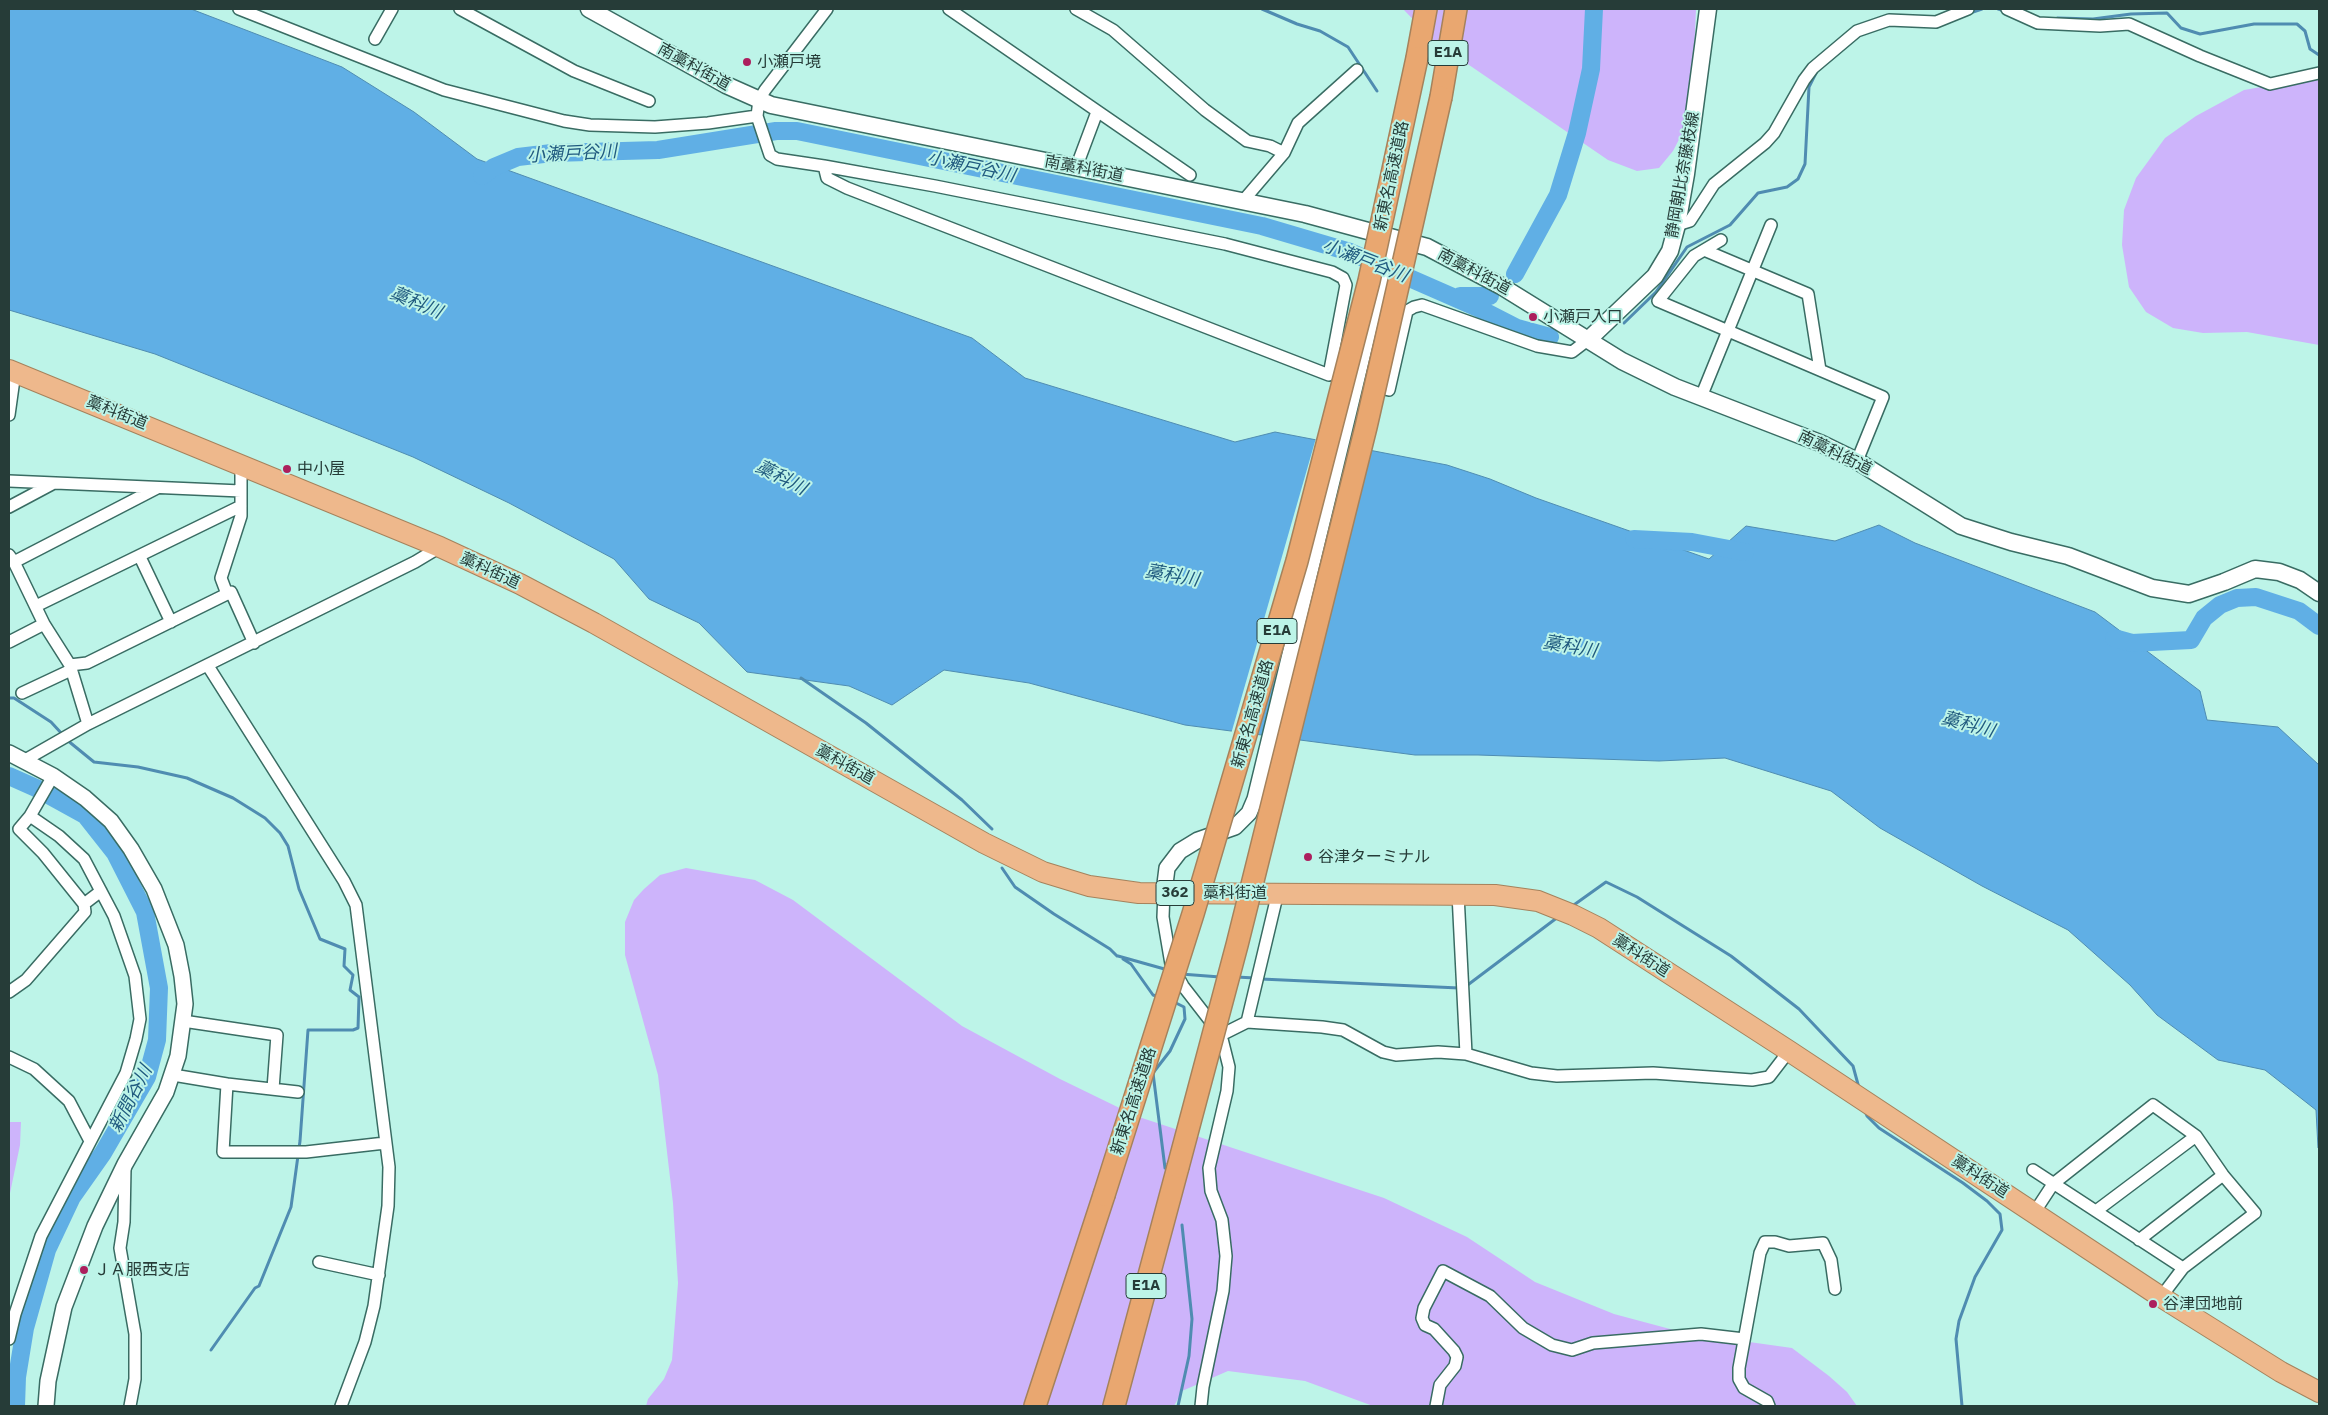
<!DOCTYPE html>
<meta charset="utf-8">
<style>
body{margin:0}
#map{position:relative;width:2328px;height:1415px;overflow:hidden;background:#bdf4e8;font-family:"IBM Plex Sans",sans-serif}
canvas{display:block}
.frame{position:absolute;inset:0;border:10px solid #263c38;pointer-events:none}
</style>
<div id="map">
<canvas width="2328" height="1415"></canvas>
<div class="frame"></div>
</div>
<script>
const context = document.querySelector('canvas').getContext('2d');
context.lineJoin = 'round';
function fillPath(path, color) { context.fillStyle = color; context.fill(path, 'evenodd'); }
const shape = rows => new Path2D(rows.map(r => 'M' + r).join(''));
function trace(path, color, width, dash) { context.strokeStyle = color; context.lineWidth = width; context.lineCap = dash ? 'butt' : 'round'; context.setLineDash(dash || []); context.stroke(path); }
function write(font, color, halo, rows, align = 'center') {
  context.font = font + ' "IBM Plex Sans","Noto Sans JP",sans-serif'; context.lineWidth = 4; context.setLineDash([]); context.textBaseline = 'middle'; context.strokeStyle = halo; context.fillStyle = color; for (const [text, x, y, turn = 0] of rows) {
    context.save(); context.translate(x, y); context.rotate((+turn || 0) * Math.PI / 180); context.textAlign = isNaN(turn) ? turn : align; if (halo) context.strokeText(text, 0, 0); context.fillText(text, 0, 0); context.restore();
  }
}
fillPath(shape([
 [1403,9,1696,9,1692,101,1687,124,1673,151,1659,168,1637,171,1608,160,1434,41],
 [2319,77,2319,345,2247,332,2203,333,2173,328,2146,312,2129,287,2122,245,2124,210,2136,178,2165,138,2196,116,2244,90],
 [686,868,755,880,793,900,962,1026,1060,1079,1136,1116,1384,1198,1467,1237,1535,1282,1614,1314,1685,1333,1792,1348,1829,1376,1847,1392,1857,1406,1373,1406,1305,1381,1228,1371,1182,1391,1174,1406,646,1406,648,1399,664,1379,672,1360,678,1283,673,1203,658,1075,625,955,625,922,634,900,644,889,660,875],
 [9,1122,21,1122,20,1145,9,1198]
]), '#cdb4fb');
const water = shape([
 [9,9,191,9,342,67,414,112,477,159,972,338,1025,378,1235,442,1275,432,1447,465,1490,479,1536,498,1709,559,1746,526,1835,541,1879,525,1915,543,2095,612,2200,691,2207,720,2278,727,2319,765,2319,1149,2318,1148,2316,1110,2265,1070,2218,1060,2157,1015,2130,985,2068,930,1982,886,1880,828,1831,791,1725,758,1659,761,1478,755,1415,755,1185,725,1029,683,944,670,892,705,849,686,747,672,699,623,649,599,614,559,509,503,413,457,155,354,9,310,9,9]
]);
fillPath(water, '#60afe5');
trace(water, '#4f8cb1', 1);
fillPath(shape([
 [1316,438,1340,442,1330,483,1257,737,1231,734]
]), '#bdf4e8');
trace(shape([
 [1262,9,1297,24,1320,31,1348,47,1377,91],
 [1998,9,2005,11],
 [1970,13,1982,9],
 [2053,20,2058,18,2093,19,2131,14,2167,13,2181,28,2200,34,2254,24,2297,24,2305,31,2310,49,2319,55],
 [1624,323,1656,292,1687,247,1730,225,1758,193,1787,187,1798,179,1805,164,1809,87,1816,73],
 [801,678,866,723,962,800,992,829],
 [9,698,14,698,51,722,63,735],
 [67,740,94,762,138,767,187,778,233,798,265,818,280,833,288,846,299,889,320,939,345,949,344,966,353,975,350,990,359,997,358,1028,353,1030,308,1030,300,1141,291,1207,259,1286,255,1288,211,1350],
 [1002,868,1015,887,1054,914,1110,949,1117,956],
 [1571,907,1606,882,1637,897,1672,919,1731,956,1799,1009,1853,1066,1859,1088],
 [1118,956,1168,970],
 [1123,959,1131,964,1153,995,1159,997],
 [1181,974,1220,977],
 [1236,977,1255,978],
 [1261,979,1459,988],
 [1465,987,1558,917],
 [1865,1111,1867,1116,1879,1128,1963,1183,1987,1201,2000,1214,2002,1230,1975,1277,1959,1321,1956,1339,1962,1406],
 [1165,1168,1153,1073,1170,1051,1185,1019,1184,1007,1172,1001],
 [1178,1406,1189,1356,1192,1319,1182,1225]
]), '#4f8cb1', 3);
trace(shape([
 [482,176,494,167,518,157,552,153,658,150,776,131,797,131,1262,226,1350,252,1478,308,1517,328,1550,337],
 [1515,274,1558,195,1577,133,1591,69,1594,9],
 [1460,296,1490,296],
 [1634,539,1692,542,1745,552],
 [2114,638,2132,643,2191,640,2204,618,2220,605,2237,598,2256,597,2299,611,2319,626],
 [9,776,36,788,85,815,115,853,145,912,159,988,157,1040,147,1077,103,1153,72,1197,47,1250,25,1328,17,1377,16,1406]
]), '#60afe5', 18);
const minor = shape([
 [239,9,444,90,564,121,590,125,655,127,708,123,757,116],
 [460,9,574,71,649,101],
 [949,9,1190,175],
 [1076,9,1113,30,1205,110,1247,141,1270,146,1284,153],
 [2007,9,2038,23,2100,26,2129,24,2200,56,2270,84,2319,73],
 [375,39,392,9],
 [824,166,827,178,847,188,1329,375,1346,285,1343,278,1332,272,1225,244,935,186,824,166,777,159,770,155,757,116,759,100,765,90,827,9],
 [1076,168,1097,112],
 [1243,201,1284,153,1298,123,1357,70],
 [1677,225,1690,221,1714,184,1765,143,1774,133,1804,80,1813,68,1857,31,1889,20,1936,22,1968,9],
 [1721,240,1694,256,1658,301,1883,397,1857,461],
 [1704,250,1808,294,1820,370],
 [1372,386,1389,390,1407,311,1414,307,1422,305,1537,346,1572,352,1589,339],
 [1701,397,1771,225],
 [9,415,15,372],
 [9,481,241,491],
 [9,507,54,483],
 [9,555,14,562,44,624,70,665,88,724],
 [140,557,171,622],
 [14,562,157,488],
 [227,594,221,578,241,516,241,464],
 [36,606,241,506],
 [9,642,44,624],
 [70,665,87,663,231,592,254,643],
 [208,666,344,881,356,905,389,1167,388,1206,374,1306,365,1342,341,1406],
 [22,693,71,670],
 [25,760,88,724,415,562,440,547],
 [53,776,30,816,19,829,43,853,84,904],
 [1164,892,1163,917,1171,964,1183,986,1221,1035,1247,1022,1322,1027,1343,1030,1383,1052,1396,1055,1438,1052,1466,1054,1531,1073,1557,1076,1653,1073,1752,1080,1769,1077,1789,1051],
 [1458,894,1466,1054],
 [9,992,26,980,85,912,84,904,101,891],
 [183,1021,277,1035,273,1089],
 [1247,1022,1278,892],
 [9,1057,34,1069,69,1101,90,1141],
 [173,1075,227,1084,223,1152,306,1152,385,1143],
 [227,1084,298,1092],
 [125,1168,124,1222,120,1248,135,1334,135,1379,130,1406],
 [2033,1170,2183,1268],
 [2096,1211,2196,1136],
 [2034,1213,2053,1184,2153,1105,2196,1136,2223,1175,2255,1213,2183,1268,2161,1297],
 [2139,1240,2223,1175],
 [319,1262,379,1275],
 [9,1339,15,1314,41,1236,126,1073,136,1039,140,1019,135,976,114,916,84,859,59,836,30,816],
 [1201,1406,1203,1387,1223,1291,1226,1256,1222,1220,1211,1191,1209,1168,1227,1091,1229,1067,1221,1035],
 [1436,1406,1440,1385,1455,1366,1457,1357,1454,1351,1434,1329,1425,1325,1422,1318,1424,1308,1443,1271,1490,1296,1523,1328,1552,1345,1572,1350,1593,1343,1701,1334,1744,1339],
 [1769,1406,1767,1401,1744,1388,1739,1379,1739,1368,1760,1253,1765,1242,1775,1242,1789,1246,1823,1243,1831,1260,1835,1289]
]);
const tertiary = shape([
 [9,753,53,776,85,798,111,821,131,849,154,889,176,945,182,976,185,1004,178,1056,166,1092,125,1164,95,1226,64,1307,48,1381,46,1406],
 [1164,892,1167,868,1180,851,1198,840,1235,827,1249,813,1255,799,1391,237]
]);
const secondary = shape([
 [589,9,726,85,771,105,1305,214,1427,247,1501,286,1622,361,1675,387,1820,443,1857,461,1961,526,2011,542,2068,556,2152,588,2189,594,2224,582,2255,569,2279,572,2300,580,2319,593],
 [1589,339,1655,276,1670,251,1677,225,1686,174,1708,9]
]);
const trunk = shape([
 [9,370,440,547,520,584,594,623,984,843,1043,872,1089,886,1139,893,1495,895,1538,901,1573,915,1599,928,1789,1051,2161,1297,2281,1372,2319,1392]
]);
const motorway = shape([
 [1417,58,1426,9],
 [1441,97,1456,9],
 [1035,1406,1104,1195],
 [1114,1406,1178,1167]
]);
trace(minor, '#396c63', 14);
trace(tertiary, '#396c63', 18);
trace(secondary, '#396c63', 19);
trace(trunk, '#a5825c', 22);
trace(motorway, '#a5825c', 24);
trace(minor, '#fff', 11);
trace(tertiary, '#fff', 15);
trace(secondary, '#fff', 16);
trace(trunk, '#eeb88c', 20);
trace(motorway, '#e9a770', 21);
const motorwayBridge = shape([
 [1178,1167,1237,945,1366,427,1441,97],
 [1104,1195,1193,914,1297,561,1369,281,1417,58]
]);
trace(motorwayBridge, '#a5825c', 24, []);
trace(motorwayBridge, '#e9a770', 21);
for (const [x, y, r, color] of [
 [747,62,5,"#ac1f5d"],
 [1533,317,5,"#ac1f5d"],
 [287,469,5,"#ac1f5d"],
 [1308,857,5,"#ac1f5d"],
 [84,1270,5,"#ac1f5d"],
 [2153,1304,5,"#ac1f5d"]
]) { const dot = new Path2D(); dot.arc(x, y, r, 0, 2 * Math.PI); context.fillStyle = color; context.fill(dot); trace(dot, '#bdf4e8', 2); }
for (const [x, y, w] of [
 [1448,53,40],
 [1277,631,40],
 [1175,893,38],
 [1146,1286,40]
]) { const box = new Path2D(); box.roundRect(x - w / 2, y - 12.5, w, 25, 4); context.fillStyle = '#bdf4e8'; context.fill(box); trace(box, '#263c38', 1); }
write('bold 15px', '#263c38', null, [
 ["E1A",1448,53],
 ["E1A",1277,631],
 ["362",1175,893],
 ["E1A",1146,1286]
]);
write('16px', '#263c38', '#bdf4e8', [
 ["小瀬戸境",757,62],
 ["小瀬戸入口",1543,317],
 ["中小屋",297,469],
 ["谷津ターミナル",1318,857],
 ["ＪＡ服西支店",94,1270],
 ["谷津団地前",2163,1304]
], 'left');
write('16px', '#263c38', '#bdf4e8', [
 ["南藁科街道",694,67,29],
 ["南藁科街道",1084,169,11],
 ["静岡朝比奈藤枝線",1683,175,-80],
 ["新東名高速道路",1392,176,-78],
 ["南藁科街道",1474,272,28],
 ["藁科街道",117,413,22],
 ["南藁科街道",1835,453,26],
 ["藁科街道",490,571,25],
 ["新東名高速道路",1253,714,-74],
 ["藁科街道",845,765,29],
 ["藁科街道",1235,893],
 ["藁科街道",1641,956,33],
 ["新東名高速道路",1134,1101,-72],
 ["藁科街道",1980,1177,33]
]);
write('italic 18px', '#205a7f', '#bdf4e8', [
 ["小瀬戸谷川",572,154,-3],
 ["小瀬戸谷川",971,167,12],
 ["小瀬戸谷川",1365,261,21],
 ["藁科川",416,303,23],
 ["藁科川",781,478,27],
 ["藁科川",1172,576,10],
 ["藁科川",1570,647,10],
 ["藁科川",1968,725,15],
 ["新間谷川",131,1099,-63]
]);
</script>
